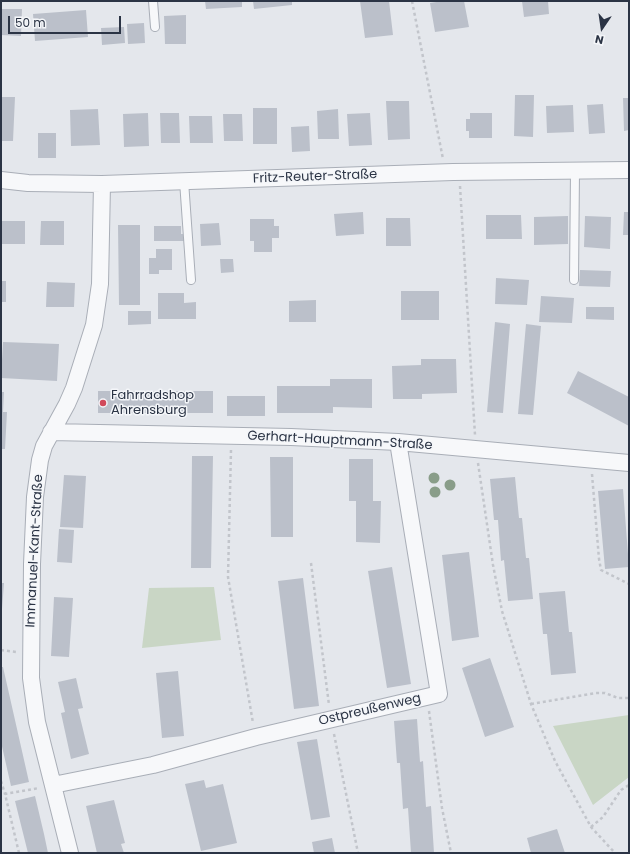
<!DOCTYPE html>
<meta charset="utf-8">
<style>
body{margin:0}
#map{position:relative;width:630px;height:854px;overflow:hidden;background:#e4e7ec;font-family:Poppins,sans-serif}
canvas{display:block}
.frame{position:absolute;inset:0;border:2px solid #2b3445;pointer-events:none}
.north{position:absolute;left:582px;top:8px;width:40px;height:40px;-webkit-text-stroke:3px #f4f6f9;paint-order:stroke;rotate:193deg;font-size:11px;font-weight:700;line-height:16px;text-align:center;color:#2b3445}
.north::after{content:'';display:block;margin:auto;width:14px;height:18px;background:#2b3445;clip-path:polygon(50% 0,100% 100%,50% 72%,0 100%)}
.scale{position:absolute;left:8px;top:16px;width:113px;height:18px;box-sizing:border-box;border:2px solid #2b3445;border-top:0;padding-left:5px;font-size:12px;line-height:14px;white-space:nowrap;color:#2b3445;-webkit-text-stroke:3px #f4f6f9;paint-order:stroke}
</style>
<div id="map">
<canvas width="630" height="854"></canvas>
<div class="frame"></div>
<div class="north">N</div>
<div class="scale">50 m</div>
</div>
<script>
const context = document.querySelector('canvas').getContext('2d');
context.lineJoin = 'round';
function fillPath(path, color) { context.fillStyle = color; context.fill(path, 'evenodd'); }
const shape = rows => new Path2D(rows.map(r => 'M' + r).join(''));
function trace(path, color, width, dash) { context.strokeStyle = color; context.lineWidth = width; context.lineCap = dash ? 'butt' : 'round'; context.setLineDash(dash || []); context.stroke(path); }
function write(font, color, halo, rows, align = 'center') {
  context.font = font + ' Poppins,sans-serif'; context.lineWidth = 3; context.setLineDash([]); context.textBaseline = 'middle'; context.strokeStyle = halo; context.fillStyle = color; for (const [text, x, y, turn = 0] of rows) {
    context.save(); context.translate(x, y); context.rotate((+turn || 0) * Math.PI / 180); context.textAlign = isNaN(turn) ? turn : align; if (halo) context.strokeText(text, 0, 0); context.fillText(text, 0, 0); context.restore();
  }
}
fillPath(shape([
 [214,587,221,640,142,648,149,588],
 [629,715,629,777,593,805,553,726]
]), '#c9d6c5');
fillPath(shape([
 [205,1,242,1,242,7,206,9],
 [253,1,292,1,292,5,254,9],
 [360,1,389,1,393,35,365,38],
 [443,1,464,1,469,27,435,32,430,3],
 [522,1,548,1,549,14,524,17],
 [1,9,22,9,21,36,1,35],
 [86,10,88,37,35,41,33,14],
 [186,15,186,44,165,44,164,16],
 [144,23,145,43,128,44,127,24],
 [124,27,125,43,102,45,101,28],
 [515,95,534,95,533,137,514,136],
 [1,97,15,97,13,141,1,141],
 [623,98,629,98,629,130,624,131],
 [386,101,409,101,410,139,388,140],
 [603,104,605,133,589,134,587,105],
 [573,105,574,132,547,133,546,106],
 [253,108,277,108,277,144,253,144],
 [98,109,100,145,71,146,70,110],
 [338,109,339,139,318,139,317,111],
 [148,113,149,146,124,147,123,114],
 [160,113,179,113,180,143,161,143],
 [370,113,372,145,349,146,347,114],
 [470,113,492,113,492,138,469,138,469,131,466,131,466,119,470,119],
 [223,114,242,114,243,141,224,141],
 [189,116,212,116,213,143,190,143],
 [309,126,310,151,292,152,291,127],
 [38,133,56,133,56,158,38,158],
 [363,212,364,234,336,236,334,214],
 [624,212,629,212,629,235,623,235],
 [486,215,521,215,522,239,486,239],
 [568,216,568,244,534,245,534,217],
 [585,216,611,217,610,249,584,247],
 [386,218,410,218,411,246,386,246],
 [250,219,274,219,274,226,279,226,279,238,272,238,272,252,254,252,254,241,250,241],
 [1,221,25,221,25,244,1,244],
 [41,221,64,221,64,245,40,245],
 [219,223,221,245,201,246,200,224],
 [118,225,140,225,140,305,119,305],
 [154,226,181,226,181,234,184,234,184,241,154,241],
 [156,249,172,249,172,270,159,270,159,274,149,274,149,258,156,258],
 [220,259,233,259,234,272,221,273],
 [580,270,611,271,610,287,579,286],
 [496,278,529,280,527,305,495,304],
 [1,281,6,281,6,302,1,302],
 [47,282,75,283,74,307,46,307],
 [401,291,439,291,439,320,401,320],
 [158,293,184,293,184,303,196,302,196,319,158,319],
 [541,296,574,298,572,323,539,322],
 [316,300,316,322,289,322,289,301],
 [586,307,614,307,614,320,586,319],
 [128,311,151,311,151,324,128,325],
 [495,322,510,324,503,413,487,412],
 [526,324,541,326,533,415,518,414],
 [3,342,59,344,57,381,1,378],
 [421,359,456,359,457,393,422,394,422,399,393,399,392,366,421,365],
 [578,371,629,397,629,426,567,393],
 [330,379,372,379,372,408,333,407,333,413,277,413,277,386,330,386],
 [98,391,213,391,213,413,98,413],
 [1,392,4,392,3,412,7,412,5,449,1,449],
 [227,396,265,396,265,416,227,416],
 [192,456,213,456,211,568,191,568],
 [270,457,293,457,293,537,271,537],
 [349,459,373,459,373,501,381,501,380,543,356,542,356,501,349,501],
 [64,475,86,476,83,528,60,527],
 [515,477,519,518,522,518,526,558,529,558,533,599,508,601,504,560,501,561,498,520,494,520,490,479],
 [623,489,629,567,605,569,598,491],
 [59,529,74,530,72,563,57,562],
 [469,552,479,637,452,641,442,555],
 [392,567,411,684,387,688,368,571],
 [303,578,319,706,294,709,278,581],
 [1,583,4,583,2,609,1,609],
 [565,591,569,632,572,632,576,673,551,675,547,634,543,634,539,593],
 [54,597,73,598,69,657,51,656],
 [490,658,514,727,485,737,462,668],
 [1,667,3,667,29,782,11,786,1,742],
 [178,671,184,736,162,738,156,673],
 [76,678,83,708,78,709,89,754,71,759,61,713,65,712,58,682],
 [417,719,420,762,423,761,426,807,431,806,434,853,411,853,408,808,403,809,400,763,397,763,394,721],
 [317,739,330,817,311,820,297,742],
 [204,780,206,788,223,784,237,843,201,851,185,784],
 [35,796,44,834,48,853,28,853,15,801],
 [114,800,125,843,121,844,124,853,97,853,86,806],
 [557,829,565,853,531,853,527,838],
 [332,838,335,853,314,853,312,842]
]), '#bbc0ca');
const service = shape([
 [153,1,155,27],
 [184,181,191,280],
 [574,280,575,171]
]);
const minor = shape([
 [1,180,28,183,102,184,453,172,629,170],
 [51,432,291,437,398,442,629,463],
 [53,785,153,765,256,737,439,694,398,442],
 [70,853,37,722,31,678,32,564,35,497,40,460,44,446,67,404,74,388,94,325,100,284,102,184]
]);
trace(service, '#a9aeb7', 10);
trace(minor, '#a9aeb7', 18);
trace(shape([
 [412,1,443,159],
 [460,186,475,435],
 [231,450,228,577,253,723],
 [478,463,493,565,502,611,531,704,555,761,591,827,615,853],
 [592,474,599,559,601,570,629,584],
 [311,563,329,705],
 [1,650,16,652],
 [531,704,596,693,605,693,618,698,629,698],
 [429,711,442,808,451,853],
 [334,734,358,853],
 [1,781,5,794],
 [591,827,603,817,621,790,629,785],
 [19,853,5,794,39,788]
]), '#c2c5cb', 2.5, [3, 3]);
trace(service, '#f7f8fa', 8);
trace(minor, '#f7f8fa', 16);
context.fillStyle = '#899d89';
for (const [x, y] of [
 [434,478],
 [450,485],
 [435,492]
]) { context.beginPath(); context.arc(x, y, 5.5, 0, 2 * Math.PI); context.fill(); }
for (const [x, y, r, color] of [
 [103,403,4,"#d1495b"]
]) { const dot = new Path2D(); dot.arc(x, y, r, 0, 2 * Math.PI); context.fillStyle = color; context.fill(dot); trace(dot, '#f4f6f9', 1.5); }
write('13px', '#2b3445', '#f4f6f9', [
 ["Fritz-Reuter-Straße",315,177,-2],
 ["Gerhart-Hauptmann-Straße",340,441,3],
 ["Immanuel-Kant-Straße",35,551,-87],
 ["Ostpreußenweg",370,710,-13]
]);
write('13px', '#2b3445', '#f4f6f9', [
 ["Fahrradshop",111,396],
 ["Ahrensburg",111,411]
], 'left');
</script>
